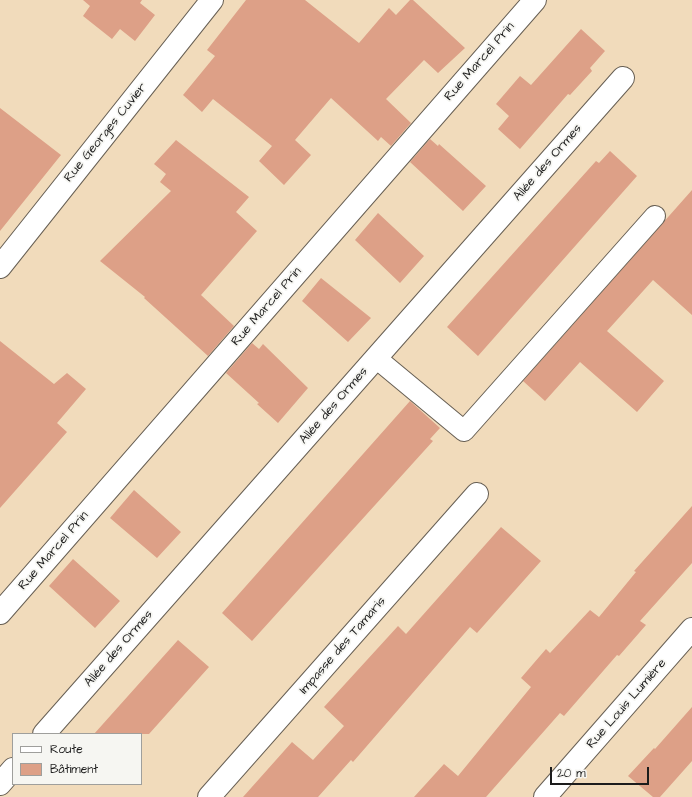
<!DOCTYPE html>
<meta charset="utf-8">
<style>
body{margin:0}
#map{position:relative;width:692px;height:797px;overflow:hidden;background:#f1dbbb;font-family:"Architects Daughter",sans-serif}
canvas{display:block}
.legend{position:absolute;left:12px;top:733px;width:130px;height:52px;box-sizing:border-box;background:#f6f6f2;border:1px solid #9f9f9c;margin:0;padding:5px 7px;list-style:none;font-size:12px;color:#1c1c1c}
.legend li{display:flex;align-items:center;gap:8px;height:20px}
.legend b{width:20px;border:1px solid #9f9f9c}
.scale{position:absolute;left:550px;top:767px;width:99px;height:18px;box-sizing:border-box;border:2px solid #1c1c1c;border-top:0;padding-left:5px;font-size:12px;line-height:14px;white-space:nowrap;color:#1c1c1c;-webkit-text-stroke:3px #f6f6f2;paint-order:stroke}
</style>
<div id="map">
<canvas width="692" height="797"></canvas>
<ul class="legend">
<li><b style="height:5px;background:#fff"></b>Route</li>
<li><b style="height:11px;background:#dda087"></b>Bâtiment</li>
</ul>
<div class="scale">20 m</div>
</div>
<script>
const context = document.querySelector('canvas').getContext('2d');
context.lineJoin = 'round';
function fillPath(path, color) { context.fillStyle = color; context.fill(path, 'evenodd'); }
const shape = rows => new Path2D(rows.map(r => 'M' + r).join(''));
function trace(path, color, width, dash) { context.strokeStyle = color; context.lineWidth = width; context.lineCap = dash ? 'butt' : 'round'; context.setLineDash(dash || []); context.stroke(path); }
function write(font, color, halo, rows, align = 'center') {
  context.font = font + ' "Architects Daughter",sans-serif'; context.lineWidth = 3.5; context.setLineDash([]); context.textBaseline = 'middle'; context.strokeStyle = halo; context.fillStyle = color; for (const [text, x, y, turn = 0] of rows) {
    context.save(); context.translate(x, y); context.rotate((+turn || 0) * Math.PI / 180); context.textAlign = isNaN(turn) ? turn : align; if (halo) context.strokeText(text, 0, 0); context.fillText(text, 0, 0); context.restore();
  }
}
fillPath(shape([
 [83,0,142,0,140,3,155,15,135,41,120,29,112,39,83,16,90,6],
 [246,0,305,0,359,43,389,8,396,15,410,0,413,0,465,48,438,73,424,60,386,99,411,123,391,146,381,137,378,141,331,98,295,140,311,155,284,185,259,161,272,146,213,99,202,112,183,95,215,56,207,50],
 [581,29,605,51,590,68,592,71,570,95,568,94,520,149,498,129,509,116,496,104,520,76,531,85],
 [0,108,61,155,0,231],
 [430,139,438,146,439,144,486,186,463,211,410,162],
 [176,140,249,197,236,212,257,231,201,295,234,326,208,356,144,298,145,297,100,261,171,191,160,182,166,174,154,164],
 [610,151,637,176,478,356,447,327,596,161,599,163],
 [692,190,692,315,653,280,607,331,664,381,637,412,580,362,545,401,523,381],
 [378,213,424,256,400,283,355,240],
 [321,278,371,318,348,342,302,301],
 [0,341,54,384,67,373,86,389,57,423,67,432,0,508],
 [252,343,259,349,263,344,308,388,278,423,257,404,259,403,226,373],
 [410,401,440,428,430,439,433,441,252,641,222,613],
 [134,490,181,532,157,558,110,518],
 [692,506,692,563,640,621,646,625,619,656,617,655,564,716,560,713,486,797,414,797,444,764,458,776,531,687,521,678,546,649,550,653,590,610,599,617,636,572,634,571],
 [501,527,541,561,477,633,470,627,353,762,351,760,318,797,243,797,292,742,313,760,344,726,324,707,398,626,406,634],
 [73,559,120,601,95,628,49,586],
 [178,640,209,667,149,734,94,734],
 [692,707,692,761,660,797,653,797,628,776,654,748,655,749]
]), '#dda087');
const lane = shape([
 [376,358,464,431,655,216]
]);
const street = shape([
 [0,267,212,0],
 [0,613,535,0],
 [44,734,623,78],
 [0,784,13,769],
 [209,797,477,494],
 [545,797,692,629]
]);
trace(lane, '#675f54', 22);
trace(street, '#675f54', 24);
trace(lane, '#fff', 20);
trace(street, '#fff', 22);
write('13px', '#1c1c1c', '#f6f6f2', [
 ["Rue Marcel Prin",480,62,-49],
 ["Rue Georges Cuvier",106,133,-51],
 ["Allée des Ormes",548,163,-49],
 ["Rue Marcel Prin",267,307,-49],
 ["Allée des Ormes",334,406,-49],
 ["Rue Marcel Prin",54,551,-49],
 ["Impasse des Tamaris",343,646,-49],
 ["Allée des Ormes",119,649,-49],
 ["Rue Louis Lumière",627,704,-49]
]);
</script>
